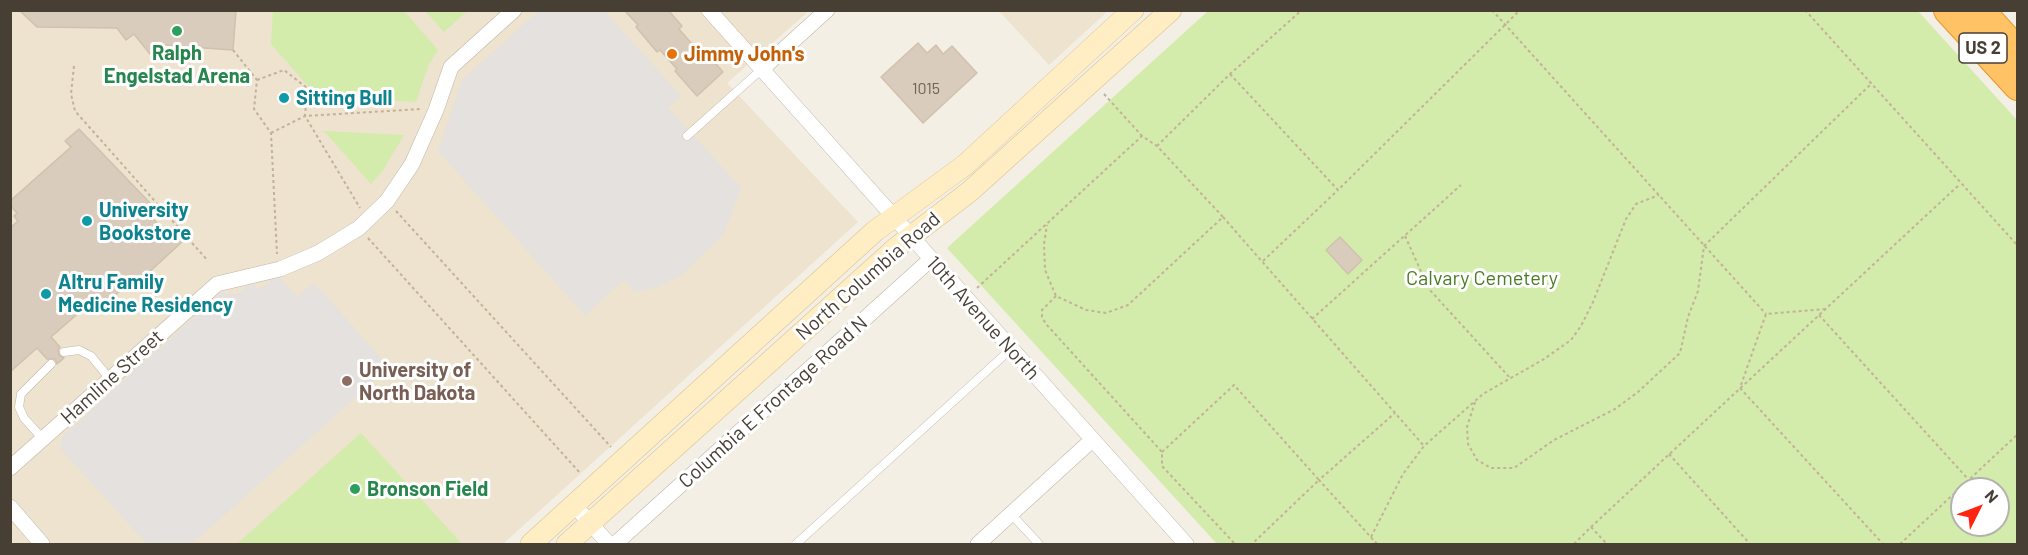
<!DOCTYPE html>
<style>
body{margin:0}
#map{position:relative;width:2028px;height:555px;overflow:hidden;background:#f4efe5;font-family:Barlow,sans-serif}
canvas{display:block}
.frame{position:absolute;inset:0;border:12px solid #473e34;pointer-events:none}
.north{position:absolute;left:1950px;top:477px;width:60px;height:60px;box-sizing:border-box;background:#fff;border:2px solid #b5b2ae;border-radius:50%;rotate:48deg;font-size:16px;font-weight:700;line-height:24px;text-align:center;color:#473e34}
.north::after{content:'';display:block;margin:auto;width:21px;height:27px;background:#ff2511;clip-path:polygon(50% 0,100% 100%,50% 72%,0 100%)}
</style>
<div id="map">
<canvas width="2028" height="555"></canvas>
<div class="frame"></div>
<div class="north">N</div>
</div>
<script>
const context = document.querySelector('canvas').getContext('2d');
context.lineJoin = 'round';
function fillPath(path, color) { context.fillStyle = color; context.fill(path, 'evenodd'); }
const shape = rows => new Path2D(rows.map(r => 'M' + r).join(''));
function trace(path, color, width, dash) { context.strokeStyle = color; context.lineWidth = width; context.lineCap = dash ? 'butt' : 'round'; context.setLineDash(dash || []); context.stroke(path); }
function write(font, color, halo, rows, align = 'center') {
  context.font = font + ' Barlow,sans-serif'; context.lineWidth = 6; context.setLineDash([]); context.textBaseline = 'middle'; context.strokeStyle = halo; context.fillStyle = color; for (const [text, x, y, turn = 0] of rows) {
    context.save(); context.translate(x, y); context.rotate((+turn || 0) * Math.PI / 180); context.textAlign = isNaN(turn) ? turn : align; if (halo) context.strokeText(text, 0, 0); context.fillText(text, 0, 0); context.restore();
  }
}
fillPath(shape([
 [10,11,809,11,727,83,858,222,503,544,15,544,10,540],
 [999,11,1108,11,1049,65]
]), '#eee3ce');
fillPath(shape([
 [403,10,438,50,428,66,416,102,317,96,271,44,273,11],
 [425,11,467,11,444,32],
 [1208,11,1918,11,2017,120,2017,544,1217,544,947,248],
 [1962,489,1998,489,1998,525,1962,525],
 [324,131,404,135,383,170,371,184],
 [361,433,462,544,237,544]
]), '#d3ebab');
fillPath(shape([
 [539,11,604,11,681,96,668,108,741,188,723,235,680,276,655,288,635,292,624,280,585,315,438,151,462,80],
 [277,275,297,297,314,283,389,367,192,544,147,544,60,448,62,437,220,293,239,293,252,282,260,290]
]), '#e4e1de');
const building = shape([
 [19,10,236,10,233,50,162,45,150,54,134,34,126,40,117,28,37,27,19,10],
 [624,10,668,10,682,26,679,29,698,51,701,47,723,72,697,96,675,71,677,69,660,50,657,52,636,27,638,25,624,10],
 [918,43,927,53,936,45,943,54,952,46,977,73,923,123,881,77,918,43],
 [79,129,150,203,144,209,165,232,169,228,182,242,135,285,131,281,98,311,90,303,51,337,60,347,58,350,59,355,64,358,57,364,55,359,47,359,37,348,10,372,10,228,18,221,14,216,17,213,10,205,10,201,71,147,65,141,79,129],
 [1340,237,1362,260,1348,274,1326,250,1340,237]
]);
fillPath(building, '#d9ccbd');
trace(building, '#d1c1ad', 1.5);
const lane = shape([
 [687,136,762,69],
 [64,352,79,350,91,356,110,379],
 [43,439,24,418,19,407,21,394,51,364],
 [1011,514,1039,544],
 [796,544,1011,349]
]);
const street = shape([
 [709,10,1186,544],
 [762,69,827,10],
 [10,468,217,284,280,269,318,253,359,228,387,201,412,164,436,110,451,67,514,10],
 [574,505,609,544],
 [10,507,42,544],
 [615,544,931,259],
 [978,544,1092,440]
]);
const secondary = shape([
 [531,544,875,231,965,165,1133,10],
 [567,544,897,247,969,192,1171,10]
]);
const highway = shape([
 [1948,10,2018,86],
 [1980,10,2018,52]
]);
trace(lane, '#c0b6a7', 9);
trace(street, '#c0b6a7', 16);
trace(secondary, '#dac394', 22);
trace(highway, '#e7962c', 30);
trace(shape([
 [1492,10,1766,314],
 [1805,10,2018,246],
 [233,50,257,80,254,109,271,133,277,254],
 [74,66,71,94,75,111,208,261],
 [1230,74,1338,190,1520,10],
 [257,80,284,70,307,88,305,116,421,109],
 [1104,94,1142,136],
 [271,133,305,116,360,208],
 [1157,146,1230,74,1302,10],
 [396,211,611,447],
 [1223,217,1424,446],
 [1405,236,1429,289,1511,379],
 [368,238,581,474],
 [1263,261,1338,190],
 [977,288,1142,136,1157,146,1223,217,1128,305,1106,313,1086,310,1056,296,1045,270,1044,244,1047,225],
 [1056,296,1042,310,1042,317,1046,324,1162,452,1162,466,1235,544],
 [1819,315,1968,479],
 [1312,319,1461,185],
 [1741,385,1766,314,1825,309],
 [1740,388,1883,544],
 [1475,402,1467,427,1468,444,1477,460,1491,468,1514,468,1554,440,1615,409,1638,392,1680,353,1688,317,1698,291,1704,246,1872,83],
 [1162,452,1234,385,1319,480,1252,544],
 [1669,454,1750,544],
 [1591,527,1960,184],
 [1371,537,1403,474,1424,446,1483,394,1544,359,1571,340,1581,326,1593,302,1626,219,1636,204,1659,195],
 [1377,544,1319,480,1395,413],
 [1574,544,1591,527,1607,544],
 [1900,544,2018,434]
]), '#c3b198', 2, [3, 3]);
trace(lane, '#fff', 8);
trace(street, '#fff', 15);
trace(secondary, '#ffedc4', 21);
trace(highway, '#ffc265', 28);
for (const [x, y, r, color] of [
 [177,31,6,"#2e9e5b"],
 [672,54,6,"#e8710a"],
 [284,98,6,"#0f9aa8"],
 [87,221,6,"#0f9aa8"],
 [46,294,6,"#0f9aa8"],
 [347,381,6,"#8d6e63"],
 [355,489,6,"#2e9e5b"]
]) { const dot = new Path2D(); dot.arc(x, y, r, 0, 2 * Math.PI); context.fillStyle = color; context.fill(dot); trace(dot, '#fff', 2); }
write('16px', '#6c6256', null, [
 ["1015",926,89]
]);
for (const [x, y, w] of [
 [1983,48,48]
]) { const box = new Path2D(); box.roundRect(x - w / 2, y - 15, w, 30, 4.5); context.fillStyle = '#fff'; context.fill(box); trace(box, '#473e34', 1.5); }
write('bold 18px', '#473e34', null, [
 ["US 2",1983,48]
]);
write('bold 20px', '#27864d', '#fff', [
 ["Ralph",177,53],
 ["Engelstad Arena",177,76],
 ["Bronson Field",367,489,"left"]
]);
write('bold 20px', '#c56008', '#fff', [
 ["Jimmy John's",684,54]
], 'left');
write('bold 20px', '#0d838f', '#fff', [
 ["Sitting Bull",296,98],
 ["University",99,210],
 ["Bookstore",99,233],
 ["Altru Family",58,282],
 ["Medicine Residency",58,305]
], 'left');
write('20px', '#473e34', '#fff', [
 ["North Columbia Road",868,276,-41],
 ["10th Avenue North",983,318,48],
 ["Hamline Street",112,377,-42],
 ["Columbia E Frontage Road N",773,402,-42]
]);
write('20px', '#4b7c24', '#fff', [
 ["Calvary Cemetery",1482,278]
]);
write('bold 20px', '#785e54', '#fff', [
 ["University of",359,370],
 ["North Dakota",359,393]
], 'left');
</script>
